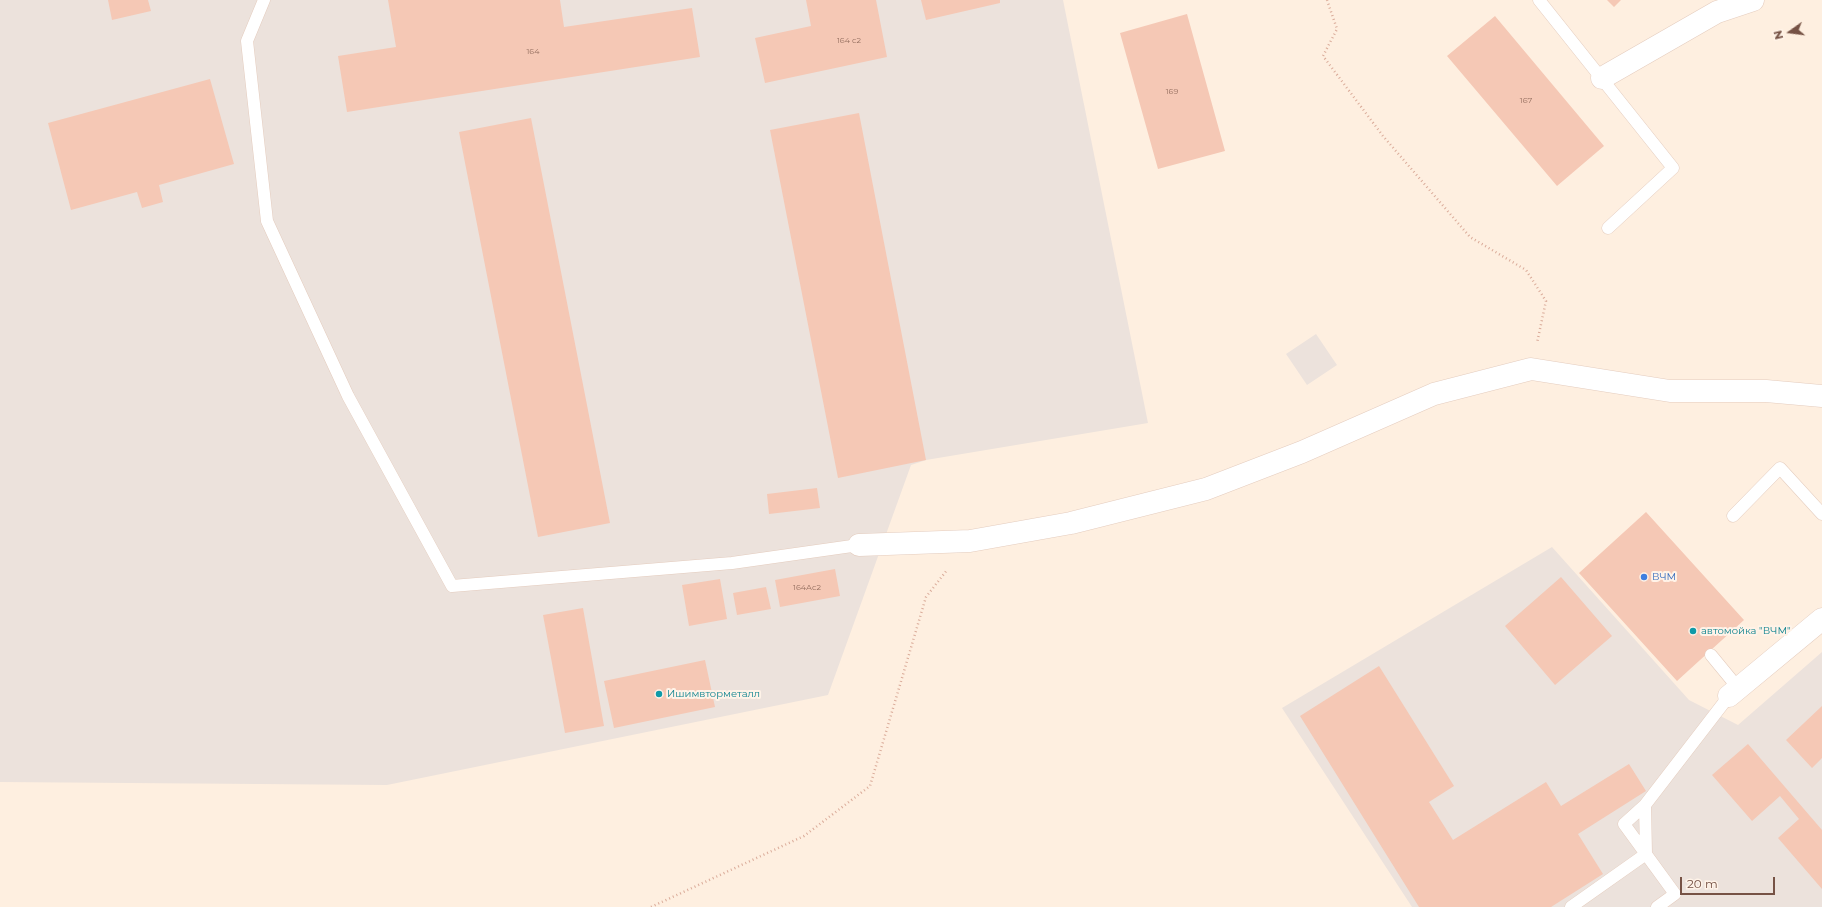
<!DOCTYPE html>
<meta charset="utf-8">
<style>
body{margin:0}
#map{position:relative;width:1822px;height:907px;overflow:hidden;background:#feefe0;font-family:Montserrat,sans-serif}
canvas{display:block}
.north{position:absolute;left:1770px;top:12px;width:40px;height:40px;-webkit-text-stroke:3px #fff3e8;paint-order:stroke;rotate:256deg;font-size:11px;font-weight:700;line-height:16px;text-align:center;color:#765245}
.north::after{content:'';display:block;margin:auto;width:14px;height:18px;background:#765245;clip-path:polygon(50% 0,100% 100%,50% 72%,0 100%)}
.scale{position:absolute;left:1680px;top:877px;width:95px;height:18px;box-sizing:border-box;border:2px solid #765245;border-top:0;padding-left:5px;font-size:12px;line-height:14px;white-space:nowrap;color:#765245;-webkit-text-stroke:3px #fff3e8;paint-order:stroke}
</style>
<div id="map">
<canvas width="1822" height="907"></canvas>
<div class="north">N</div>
<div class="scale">20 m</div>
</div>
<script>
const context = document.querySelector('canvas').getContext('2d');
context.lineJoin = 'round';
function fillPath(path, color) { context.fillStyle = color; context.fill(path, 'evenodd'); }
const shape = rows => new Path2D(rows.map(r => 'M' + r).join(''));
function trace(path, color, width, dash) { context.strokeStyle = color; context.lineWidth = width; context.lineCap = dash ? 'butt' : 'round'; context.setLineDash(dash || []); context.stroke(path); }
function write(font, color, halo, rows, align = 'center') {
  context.font = font + ' Montserrat,sans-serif'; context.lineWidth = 4; context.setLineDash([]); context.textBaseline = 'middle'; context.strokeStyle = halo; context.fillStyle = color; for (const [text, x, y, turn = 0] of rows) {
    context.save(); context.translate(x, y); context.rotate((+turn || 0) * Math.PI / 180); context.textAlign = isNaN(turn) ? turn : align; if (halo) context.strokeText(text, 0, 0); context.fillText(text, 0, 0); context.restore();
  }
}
fillPath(shape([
 [0,0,1063,0,1148,423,926,460,911,465,828,695,387,785,0,782],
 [1316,334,1337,365,1307,385,1286,354],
 [1552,547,1689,700,1738,725,1822,652,1822,907,1412,907,1282,708]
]), '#ece2dc');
fillPath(shape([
 [108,0,148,0,151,11,112,20],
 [388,0,560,0,564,27,692,8,700,57,347,112,338,56,396,47],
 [806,0,876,0,887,57,765,83,755,38,811,26],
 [921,0,1000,0,1000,3,926,20],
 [1607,0,1621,0,1614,7],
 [1187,14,1225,151,1158,169,1120,33],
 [1495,16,1604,146,1557,186,1447,56],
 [210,79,234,164,159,185,163,202,142,208,137,192,71,210,48,123],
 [859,113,926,460,838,478,770,130],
 [531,118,610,523,538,537,459,132],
 [817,488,820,508,769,514,767,494],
 [1646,512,1744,620,1677,681,1579,573],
 [835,569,840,596,780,607,775,580],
 [1561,577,1612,636,1555,685,1505,626],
 [720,579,727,619,689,626,682,585],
 [766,587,771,609,737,615,733,593],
 [583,608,604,726,565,733,543,615],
 [705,660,715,707,614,728,604,681],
 [1379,666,1454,786,1429,802,1453,840,1546,782,1561,806,1629,764,1646,791,1578,834,1603,874,1551,907,1419,907,1300,716],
 [1822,706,1822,758,1812,768,1786,740],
 [1748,744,1822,830,1822,889,1778,838,1799,819,1780,796,1752,821,1712,775]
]), '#f5c8b5');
const lane = shape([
 [264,0,247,41,267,221,348,396,452,586,732,563,859,545],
 [1539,0,1673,168,1608,228],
 [1733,516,1780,468,1822,514],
 [1711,655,1739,689],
 [1571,907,1646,854,1645,805],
 [1657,907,1675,894,1624,824,1645,805,1729,696]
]);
const street = shape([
 [1602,78,1717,12,1753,0],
 [859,545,970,541,1071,523,1206,489,1302,452,1434,394,1531,369,1670,391,1766,391,1822,396],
 [1729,696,1822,619]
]);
trace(lane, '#e4ccbe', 13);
trace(street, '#e4ccbe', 23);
trace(shape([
 [1327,0,1337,29,1323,56,1383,136,1470,237,1526,270,1546,301,1537,343],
 [651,907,804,836,870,786,926,597,947,570]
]), '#daab99', 2.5, [1, 3]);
trace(lane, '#fff', 12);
trace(street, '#fff', 22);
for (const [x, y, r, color] of [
 [1644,577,4,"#3f7fe0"],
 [1693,631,4,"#0f9aa8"],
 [659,694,4,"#0f9aa8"]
]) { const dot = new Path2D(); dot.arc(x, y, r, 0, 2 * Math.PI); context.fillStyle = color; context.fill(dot); trace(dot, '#fff3e8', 1.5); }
write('8px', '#967061', null, [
 ["164 с2",849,41],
 ["164",533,52],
 ["169",1172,92],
 ["167",1526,101],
 ["164Ас2",807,588]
]);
write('10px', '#366cbe', '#fff3e8', [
 ["ВЧМ",1652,577]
], 'left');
write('10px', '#0d838f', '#fff3e8', [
 ["автомойка \"ВЧМ\"",1701,631],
 ["Ишимвторметалл",667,694]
], 'left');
</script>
